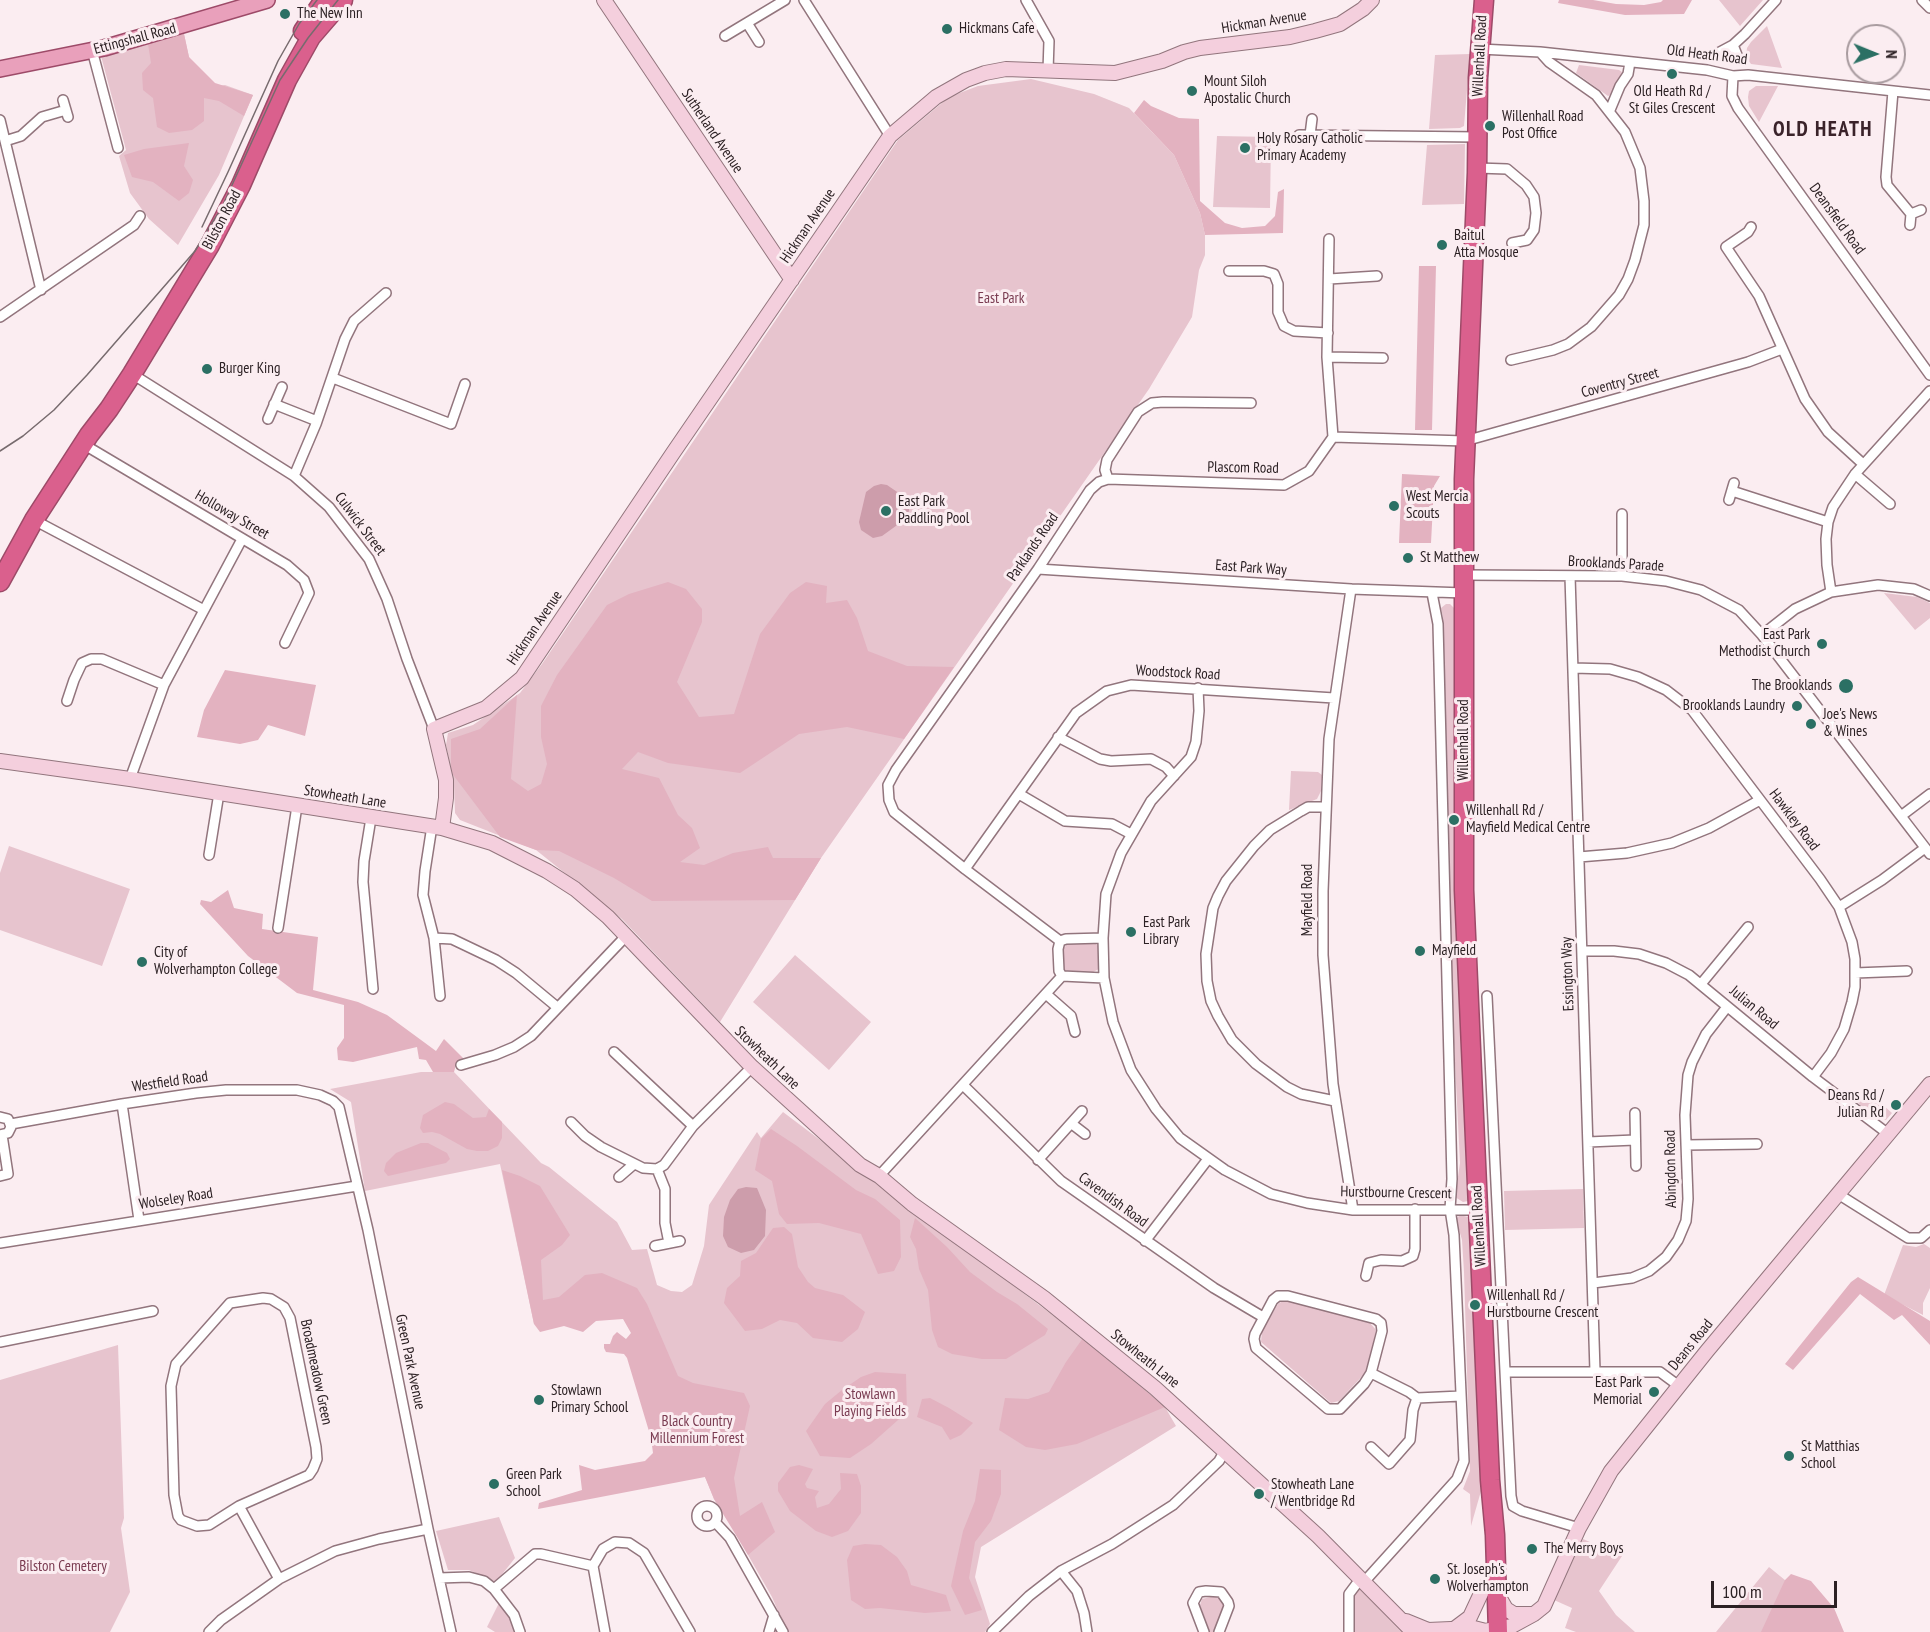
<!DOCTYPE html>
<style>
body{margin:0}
#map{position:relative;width:1930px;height:1632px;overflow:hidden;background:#fbedf1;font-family:"PT Sans Narrow",sans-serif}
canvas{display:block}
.north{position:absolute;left:1846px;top:24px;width:60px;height:60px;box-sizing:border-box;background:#fbedf1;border:2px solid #a89b9f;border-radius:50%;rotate:91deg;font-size:16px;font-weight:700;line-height:24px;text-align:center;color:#2c2124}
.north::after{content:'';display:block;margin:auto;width:21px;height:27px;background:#2b7064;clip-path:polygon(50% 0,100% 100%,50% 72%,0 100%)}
.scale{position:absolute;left:1711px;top:1581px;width:126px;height:27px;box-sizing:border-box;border:3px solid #2c2124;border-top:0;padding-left:8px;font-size:18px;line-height:21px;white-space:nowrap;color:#2c2124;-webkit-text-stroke:4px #fbedf1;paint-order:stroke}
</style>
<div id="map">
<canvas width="1930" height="1632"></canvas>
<div class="north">N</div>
<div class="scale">100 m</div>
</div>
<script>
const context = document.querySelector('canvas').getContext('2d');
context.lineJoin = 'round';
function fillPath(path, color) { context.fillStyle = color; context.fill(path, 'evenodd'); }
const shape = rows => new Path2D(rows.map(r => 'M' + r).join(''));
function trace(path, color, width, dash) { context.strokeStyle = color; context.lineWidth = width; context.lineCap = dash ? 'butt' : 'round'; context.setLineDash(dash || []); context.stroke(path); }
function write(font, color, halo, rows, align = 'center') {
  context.font = font + ' "PT Sans Narrow",sans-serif'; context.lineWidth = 6; context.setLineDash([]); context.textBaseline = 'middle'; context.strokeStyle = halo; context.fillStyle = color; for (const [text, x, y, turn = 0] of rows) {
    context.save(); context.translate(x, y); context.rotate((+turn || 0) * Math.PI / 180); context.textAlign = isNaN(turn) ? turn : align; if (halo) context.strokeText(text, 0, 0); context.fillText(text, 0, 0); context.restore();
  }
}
fillPath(shape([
 [1719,0,1763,0,1740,26],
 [1767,26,1782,68,1751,64,1746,57,1747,48,1751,42],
 [184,34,196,89,225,85,253,95,219,175,178,245,149,219,130,193,119,156,126,150,101,56],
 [1470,54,1464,126,1460,128,1429,129,1435,55],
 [1579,65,1619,70,1622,72,1612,94,1608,96,1576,73],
 [1031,79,1094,94,1129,108,1174,155,1200,213,1205,235,1205,255,1199,270,1192,317,1149,389,821,858,720,1022,622,919,536,850,460,820,455,813,454,786,446,745,448,733,473,725,520,693,542,664,898,140,949,97,978,86],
 [1756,86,1778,86,1759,122,1749,106,1748,97,1749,91],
 [1217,136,1271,137,1270,208,1213,207],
 [1465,144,1464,204,1422,205,1427,145],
 [1884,593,1917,597,1930,603,1930,618,1915,630],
 [1446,604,1450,604,1454,608,1458,856,1471,1193,1468,1201,1463,1202,1455,1197,1460,1163,1452,1004,1443,617,1441,608],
 [1291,771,1318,772,1322,775,1321,791,1317,799,1289,810],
 [9,846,130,889,102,966,0,930,0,873],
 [1094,942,1099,947,1101,957,1099,969,1091,973,1065,973,1062,968,1061,956,1064,948,1068,943],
 [795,955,871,1022,829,1070,753,1002],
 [421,1072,454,1072,541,1163,549,1167,617,1222,632,1250,647,1249,657,1285,671,1291,682,1292,692,1285,704,1246,709,1205,757,1132,761,1138,783,1112,1083,1338,1165,1407,1176,1426,981,1547,975,1577,990,1624,985,1632,787,1632,772,1597,731,1525,714,1499,705,1477,624,1304,534,1324,500,1164,365,1191,351,1102,330,1089],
 [1866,1090,1892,1113,1886,1120,1877,1120,1856,1101],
 [1583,1189,1584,1228,1505,1230,1504,1191],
 [1460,1215,1468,1217,1472,1224,1483,1484,1471,1526,1470,1494,1463,1489,1470,1471,1464,1272,1462,1240,1456,1219],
 [1924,1244,1930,1248,1930,1288,1923,1303,1923,1315,1884,1295,1903,1245,1916,1247],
 [1284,1300,1370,1323,1376,1330,1367,1371,1339,1401,1331,1403,1261,1342,1262,1331,1278,1304],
 [118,1345,124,1518,121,1528,130,1592,110,1632,0,1632,0,1380],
 [499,1517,515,1558,496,1582,469,1570,448,1570,436,1531],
 [1583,1539,1622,1556,1599,1591,1616,1615,1635,1632,1576,1632,1565,1628,1572,1608,1554,1600],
 [1769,1567,1824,1612,1822,1632,1716,1632],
 [1356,1588,1361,1588,1406,1632,1355,1632,1353,1594],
 [1214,1596,1225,1601,1224,1608,1214,1632,1210,1632,1200,1605,1202,1599],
 [499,1603,511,1617,516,1632,495,1632,487,1627]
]), '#e7c4ce');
fillPath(shape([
 [1559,0,1593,0,1616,4,1644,5,1661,2,1663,0,1692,0,1684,14,1625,15,1558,3],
 [184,34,189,57,215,83,253,95,244,116,219,101,204,98,204,121,192,130,169,133,157,127,153,98,143,90,142,73,151,63,148,44],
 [1144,100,1151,106,1179,118,1199,119,1200,201,1225,223,1242,228,1265,226,1275,216,1278,192,1284,189,1283,233,1205,235,1200,213,1174,155,1134,113],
 [189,143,184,166,193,180,189,193,179,201,153,182,132,177,124,155,144,149],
 [1419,266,1436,266,1432,430,1415,430],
 [1402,474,1440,476,1434,486,1431,543,1399,543],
 [668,582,686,589,702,609,702,622,677,682,699,717,734,714,760,634,790,593,806,582,827,586,826,603,847,600,857,618,868,651,907,666,954,667,904,739,847,727,799,734,740,773,668,763,638,752,622,769,659,778,678,815,692,828,700,848,680,862,704,865,733,853,768,847,773,858,821,858,795,900,652,901,614,878,559,851,536,850,500,837,451,772,451,739,480,729,517,695,511,779,528,791,541,784,547,764,541,737,541,706,557,675,607,605,629,594],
 [225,670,316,685,305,736,268,725,258,740,240,744,197,737,204,710],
 [228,890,234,908,263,914,262,929,318,937,313,990,358,1002,387,1015,436,1051,444,1039,464,1059,457,1061,454,1072,433,1072,426,1060,419,1059,417,1047,353,1062,338,1060,337,1048,344,1038,344,1005,297,993,248,956,200,904,201,900,211,902],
 [445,1102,454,1104,473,1118,486,1117,489,1109,502,1122,502,1138,498,1146,488,1151,477,1151,467,1149,440,1134,432,1132,423,1133,420,1128,423,1115],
 [771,1129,797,1146,856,1190,875,1199,900,1220,901,1257,894,1271,878,1274,861,1234,819,1223,787,1224,779,1214,772,1181,755,1170,761,1139],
 [421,1143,428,1143,447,1153,450,1159,446,1163,388,1176,384,1171,386,1163,396,1153],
 [502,1170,520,1176,540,1186,570,1235,562,1245,541,1260,543,1300,559,1297,585,1275,602,1273,637,1288,647,1304,678,1376,693,1383,744,1393,750,1406,734,1478,740,1516,762,1502,775,1532,748,1555,714,1499,705,1477,538,1509,539,1503,582,1490,579,1465,595,1470,645,1461,653,1453,651,1438,627,1358,624,1354,606,1352,604,1348,604,1344,610,1344,613,1336,617,1332,626,1339,631,1333,623,1319,596,1321,583,1332,564,1326,540,1332,534,1324],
 [915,1218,947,1247,970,1272,997,1292,1017,1304,1048,1329,1045,1335,1006,1359,982,1359,952,1354,938,1347,932,1330,928,1290,919,1269,916,1249,910,1237],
 [784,1227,792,1234,798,1267,808,1282,815,1288,843,1295,865,1312,858,1329,842,1342,813,1338,797,1323,780,1320,762,1329,745,1331,724,1303,727,1288,740,1276,741,1261,756,1253,773,1228],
 [1858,1277,1930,1321,1930,1345,1902,1315,1894,1320,1860,1294,1793,1370,1785,1364,1851,1282],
 [1083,1338,1165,1407,1077,1444,1045,1450,1026,1447,999,1430,1005,1398,1028,1399,1049,1392,1066,1362],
 [875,1372,906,1374,907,1412,871,1444,850,1458,820,1456,806,1431,825,1404,842,1390,861,1377],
 [930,1398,949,1408,973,1423,961,1435,950,1440,942,1427,917,1417,922,1399],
 [799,1465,813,1469,805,1484,807,1488,819,1491,815,1497,817,1508,829,1504,841,1489,840,1473,857,1474,861,1486,861,1513,848,1531,832,1537,816,1531,790,1511,778,1491,778,1483,790,1467],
 [980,1469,1001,1470,1001,1494,991,1521,975,1542,969,1578,982,1610,965,1615,951,1586,963,1531,975,1501],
 [865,1544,881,1545,897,1557,907,1571,911,1585,946,1595,951,1611,925,1613,880,1608,865,1609,851,1600,847,1560,853,1546],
 [1791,1574,1811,1581,1834,1608,1844,1632,1761,1632,1785,1580]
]), '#e3b2c0');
fillPath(shape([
 [881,484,887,485,906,498,909,504,909,511,905,519,900,523,882,536,873,538,861,530,859,522,866,492,874,486],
 [746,1187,757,1188,766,1210,765,1236,754,1250,741,1253,728,1247,723,1236,724,1217,730,1200,738,1189]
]), '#cd9dab');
const street = shape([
 [804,0,890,136],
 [1026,0,1049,41,1048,71],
 [1922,0,1930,8],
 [747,23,759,42],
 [725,36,785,0],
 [1733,45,1739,60],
 [1480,49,1540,52,1707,70,1733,76,1748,75,1930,95],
 [92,50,118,148],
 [1718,53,1733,45,1745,34,1776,0],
 [1733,76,1732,96,1738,108,1930,375],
 [1893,91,1886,177,1887,185,1911,214],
 [63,100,68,117],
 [1610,110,1620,86,1628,74,1630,62],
 [0,120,41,290],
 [1299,135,1477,137],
 [1310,135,1312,119],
 [5,141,21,136,42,117,66,110],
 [1477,168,1507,169,1526,185,1534,197,1536,213,1534,230,1527,240,1512,243],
 [1910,225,1911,214,1921,210],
 [1751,227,1748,232,1726,247,1759,296,1805,399,1828,432,1863,464],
 [1329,239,1327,357,1333,437],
 [1229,271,1264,271,1274,274,1278,284,1278,312,1284,326,1294,331,1328,333],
 [1329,279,1377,276],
 [0,317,134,225,140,216],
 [1327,357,1383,358],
 [1511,360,1553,350,1568,344,1591,327,1619,295,1628,279,1635,260,1644,225,1644,201,1640,168,1625,132,1596,95,1549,62,1540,52],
 [129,372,294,476,329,507,369,559,387,599,407,659,434,729],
 [333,378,451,424,465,384],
 [274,404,317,421],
 [268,419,282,387],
 [83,444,287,565,304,580,309,593,285,643],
 [1855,474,1890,504],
 [294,476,316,424,345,339,354,321,386,293],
 [1108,479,1284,485,1309,471,1333,437,1465,441,1748,362,1782,349],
 [1732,491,1828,522],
 [1729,500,1734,483],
 [1622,514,1622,576],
 [34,520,204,610],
 [1038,569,1351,589,1464,593],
 [1464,575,1622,576,1666,581,1701,590,1739,610,1762,635,1930,854],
 [1570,576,1595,1371],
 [1351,589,1329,739,1323,891,1323,955,1333,1084,1353,1210],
 [1831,592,1827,565,1826,539,1828,522,1833,507,1855,474,1930,391],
 [1762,635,1795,609,1831,592,1878,585,1914,589,1930,596],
 [1573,668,1610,669,1638,677,1666,690,1692,710,1820,879,1839,907,1852,942,1855,959,1855,987,1852,1002,1844,1029,1831,1053,1813,1077],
 [1198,688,1199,711,1196,742,1191,757,1151,801,1121,853,1106,894,1103,938,1104,978,1113,1022,1131,1070,1156,1109,1180,1138,1225,1170,1271,1194,1307,1203,1353,1210,1478,1210],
 [67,701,74,680,82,663,91,659,102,659,164,685],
 [1058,737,1100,759,1111,761,1151,759,1166,767,1174,776],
 [130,779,164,685,242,539],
 [1019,794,1065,821,1112,824,1131,834],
 [1325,807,1308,807,1301,811,1270,830,1254,846,1226,881,1218,896,1213,908,1206,954,1207,981,1211,1001,1218,1016,1232,1040,1256,1064,1287,1087,1301,1094,1335,1101],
 [1901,816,1930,794],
 [371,818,364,861,363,882,373,989],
 [432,826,425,871,423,895,434,938,440,996],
 [209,855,219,793],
 [1579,857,1627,853,1672,843,1709,828,1760,800],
 [965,869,1076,713,1107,691,1131,685,1334,698],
 [1839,907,1882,880,1925,848],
 [278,928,297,806],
 [434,938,452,939,496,960,516,973,557,1007],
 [1060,941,965,869,894,812,889,800,888,785,896,770,1038,569,1090,490,1099,482,1108,479,1105,470,1107,460,1138,412,1152,403,1163,402,1251,403],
 [1060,941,1066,939,1103,938],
 [1060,941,1058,949,1059,971,1062,976],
 [1582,951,1614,951,1639,954,1666,963,1689,975,1813,1077,1887,1133],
 [1855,973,1907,971],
 [1062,976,1104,978],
 [1701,984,1748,927],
 [1046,994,1071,1016,1075,1032],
 [1487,996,1511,1496,1513,1506,1522,1511,1579,1528],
 [614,1052,693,1126],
 [461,1065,495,1055,514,1047,531,1036,627,935],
 [963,1085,1061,1181,1214,1288,1263,1317],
 [122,1104,139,1220],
 [1635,1113,1636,1166],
 [0,1117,8,1119,11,1127,8,1133,0,1135],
 [571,1122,585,1136,601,1147,643,1168,657,1169,664,1165,693,1126,752,1067],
 [11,1124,122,1104,196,1093,226,1090,297,1090,320,1095,333,1101,339,1107,368,1230,428,1529,451,1632],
 [1072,1124,1085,1134],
 [1588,1142,1635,1140],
 [1686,1145,1757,1144],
 [1038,1160,1082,1111],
 [657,1169,665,1189,665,1223,669,1243],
 [0,1176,8,1174,2,1135],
 [879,1176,1062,976],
 [619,1177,634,1164],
 [1838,1194,1908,1238,1921,1238,1930,1230],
 [1145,1241,1208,1159],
 [0,1243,357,1186],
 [655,1246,680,1241],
 [1366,1276,1369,1263,1381,1260,1402,1261,1413,1256,1415,1249,1415,1209],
 [1593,1283,1632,1278,1649,1271,1666,1257,1678,1240,1686,1221,1688,1199,1685,1115,1688,1075,1692,1062,1706,1034,1727,1007],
 [1278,1296,1288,1296,1376,1319,1381,1323,1382,1331,1371,1373,1364,1384,1340,1409,1328,1409,1256,1348,1254,1339,1255,1334,1273,1300,1278,1296],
 [0,1342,153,1311],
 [1505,1372,1660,1372,1679,1386],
 [1371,1373,1409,1392,1417,1398,1461,1396],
 [1371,1447,1389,1464,1410,1440,1413,1410,1417,1398],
 '697 1516a10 10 0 1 1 20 0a10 10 0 1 1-20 0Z',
 [239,1506,309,1475,313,1469,317,1459,316,1447,290,1318,284,1307,271,1299,263,1298,230,1303,176,1364,171,1386,174,1495,178,1516,181,1520,197,1526,209,1525,239,1506,279,1579],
 [716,1523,730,1538,783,1632],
 [1061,1571,1077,1591,1084,1613,1087,1632],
 [439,1578,469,1577,484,1581,494,1589,514,1615,520,1632],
 [1364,1582,1457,1479,1464,1461,1454,1235,1450,1209,1452,1179,1438,624,1432,593],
 [494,1589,535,1554,541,1554,593,1566],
 [209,1632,221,1620,279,1579,335,1551,379,1539,428,1529],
 [605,1632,593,1566,603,1549,615,1542,629,1543,644,1553,690,1632],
 [769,1632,774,1615],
 [992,1632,1029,1596,1061,1571,1112,1544,1173,1505,1219,1461,1224,1452],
 [1204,1632,1193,1603,1199,1592,1206,1591,1221,1592,1228,1602,1229,1606,1219,1632],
 [1349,1632,1349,1594,1361,1578]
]);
const secondary = shape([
 [604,0,792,280],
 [0,761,130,779,442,828,492,843,547,871,575,889,608,917,752,1067,860,1165,879,1176,912,1204,1044,1298,1155,1388,1318,1536,1413,1632],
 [442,828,446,798,446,780,434,729,486,708,522,678,673,453,890,136,936,97,966,80,985,73,1006,69,1115,73,1162,61,1184,52,1200,48,1290,37,1315,31,1340,24,1363,9,1372,0],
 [1498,1595,1506,1609,1514,1614,1532,1614],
 [1406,1621,1428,1630,1474,1628,1486,1631],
 [1454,1629,1470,1617,1484,1587],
 [1479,1632,1512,1626,1534,1614,1544,1606,1579,1528,1611,1471,1707,1351,1930,1084]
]);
const primary = shape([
 [0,69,104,48,267,0]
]);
const highway = shape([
 [1484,0,1478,78,1477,173,1464,479,1464,890,1490,1480,1495,1535,1498,1632],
 [303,31,324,0],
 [0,582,34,520,89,435,109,409,132,374,210,245,241,185,287,80,311,37,343,0]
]);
trace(street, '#92757d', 12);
trace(secondary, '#92757d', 16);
trace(primary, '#9d4a68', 18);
trace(highway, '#9d4a68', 21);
trace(street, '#fff', 9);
trace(secondary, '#f4cfdd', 14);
trace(primary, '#e9a0bb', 15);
trace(highway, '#da608d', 18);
trace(shape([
 [202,227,228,172,278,61,299,24,317,0],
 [0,451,23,436,54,410,87,375,195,251,222,207,280,80,308,38,338,0]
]), '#776b6e', 1.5);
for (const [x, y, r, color] of [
 [285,14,6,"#2b7064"],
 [947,29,6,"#2b7064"],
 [1672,74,6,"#2b7064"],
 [1192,91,6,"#2b7064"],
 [1490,126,6,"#2b7064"],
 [1245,148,6,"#2b7064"],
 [1442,245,6,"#2b7064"],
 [207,369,6,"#2b7064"],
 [1394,506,6,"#2b7064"],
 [886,511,6,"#2b7064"],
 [1408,558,6,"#2b7064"],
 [1822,644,6,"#2b7064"],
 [1846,686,8,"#2b7064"],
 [1797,706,6,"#2b7064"],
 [1811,724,6,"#2b7064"],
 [1454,820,6,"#2b7064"],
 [1131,932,6,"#2b7064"],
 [1420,951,6,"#2b7064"],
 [142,962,6,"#2b7064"],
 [1896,1105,6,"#2b7064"],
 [1475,1305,6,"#2b7064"],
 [1654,1392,6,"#2b7064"],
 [539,1400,6,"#2b7064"],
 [1789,1456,6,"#2b7064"],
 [494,1484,6,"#2b7064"],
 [1259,1494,6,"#2b7064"],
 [1532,1549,6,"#2b7064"],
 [1435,1579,6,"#2b7064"]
]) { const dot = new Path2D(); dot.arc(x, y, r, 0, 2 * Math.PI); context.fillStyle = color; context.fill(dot); trace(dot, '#fbedf1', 2); }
write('15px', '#2c2124', '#fbedf1', [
 ["The New Inn",297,14],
 ["Hickmans Cafe",959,29],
 ["Mount Siloh",1204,82],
 ["Apostalic Church",1204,99],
 ["Old Heath Rd /",1672,92,"center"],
 ["St Giles Crescent",1672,109,"center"],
 ["Willenhall Road",1502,117],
 ["Post Office",1502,134],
 ["Holy Rosary Catholic",1257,139],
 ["Primary Academy",1257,156],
 ["Baitul",1454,236],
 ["Atta Mosque",1454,253],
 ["Burger King",219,369],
 ["West Mercia",1406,497],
 ["Scouts",1406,514],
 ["East Park",898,502],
 ["Paddling Pool",898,519],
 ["St Matthew",1420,558],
 ["East Park",1810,635,"right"],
 ["Methodist Church",1810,652,"right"],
 ["The Brooklands",1832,686,"right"],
 ["Brooklands Laundry",1785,706,"right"],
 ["Joe's News",1823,715],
 ["& Wines",1823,732],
 ["Willenhall Rd /",1466,811],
 ["Mayfield Medical Centre",1466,828],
 ["East Park",1143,923],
 ["Library",1143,940],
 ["Mayfield",1432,951],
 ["City of",154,953],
 ["Wolverhampton College",154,970],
 ["Deans Rd /",1884,1096,"right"],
 ["Julian Rd",1884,1113,"right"],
 ["Willenhall Rd /",1487,1296],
 ["Hurstbourne Crescent",1487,1313],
 ["East Park",1642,1383,"right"],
 ["Memorial",1642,1400,"right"],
 ["Stowlawn",551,1391],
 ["Primary School",551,1408],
 ["St Matthias",1801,1447],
 ["School",1801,1464],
 ["Green Park",506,1475],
 ["School",506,1492],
 ["Stowheath Lane",1271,1485],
 ["/ Wentbridge Rd",1271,1502],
 ["The Merry Boys",1544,1549],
 ["St. Joseph's",1447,1570],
 ["Wolverhampton",1447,1587]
], 'left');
write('15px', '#2c2124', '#fbedf1', [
 ["Hickman Avenue",1264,22,-9],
 ["Ettingshall Road",135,39,-15],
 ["Old Heath Road",1707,55,7],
 ["Willenhall Road",1480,56,-87],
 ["Sutherland Avenue",712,131,56],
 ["Deansfield Road",1837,219,54],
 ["Bilston Road",222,220,-62],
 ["Hickman Avenue",808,226,-56],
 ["Coventry Street",1620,383,-15],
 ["Plascom Road",1243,468,1],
 ["Holloway Street",232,515,30],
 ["Culwick Street",360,524,53],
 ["Parklands Road",1033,547,-56],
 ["Brooklands Parade",1616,564,3],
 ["East Park Way",1251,568,4],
 ["Hickman Avenue",535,628,-56],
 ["Woodstock Road",1178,673,3],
 ["Willenhall Road",1464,740,-90],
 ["Stowheath Lane",345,797,9],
 ["Hawkley Road",1794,820,53],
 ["Mayfield Road",1308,900,-90],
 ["Essington Way",1568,974,-92],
 ["Julian Road",1754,1008,40],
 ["Stowheath Lane",767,1058,44],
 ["Westfield Road",170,1082,-8],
 ["Abingdon Road",1671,1169,-91],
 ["Hurstbourne Crescent",1396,1193,1],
 ["Wolseley Road",176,1199,-9],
 ["Cavendish Road",1113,1200,36],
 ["Willenhall Road",1479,1226,-93],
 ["Deans Road",1691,1345,-51],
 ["Stowheath Lane",1145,1359,39],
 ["Green Park Avenue",410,1362,78],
 ["Broadmeadow Green",316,1372,78]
]);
write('15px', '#7a3b51', '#fbedf1', [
 ["East Park",1001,299],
 ["Stowlawn",870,1395],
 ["Playing Fields",870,1412],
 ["Black Country",697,1422],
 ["Millennium Forest",697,1439],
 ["Bilston Cemetery",63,1567]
]);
context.letterSpacing = '1.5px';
write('bold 21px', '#3a232a', '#fbedf1', [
 ["OLD HEATH",1823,130]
]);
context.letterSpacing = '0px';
</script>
